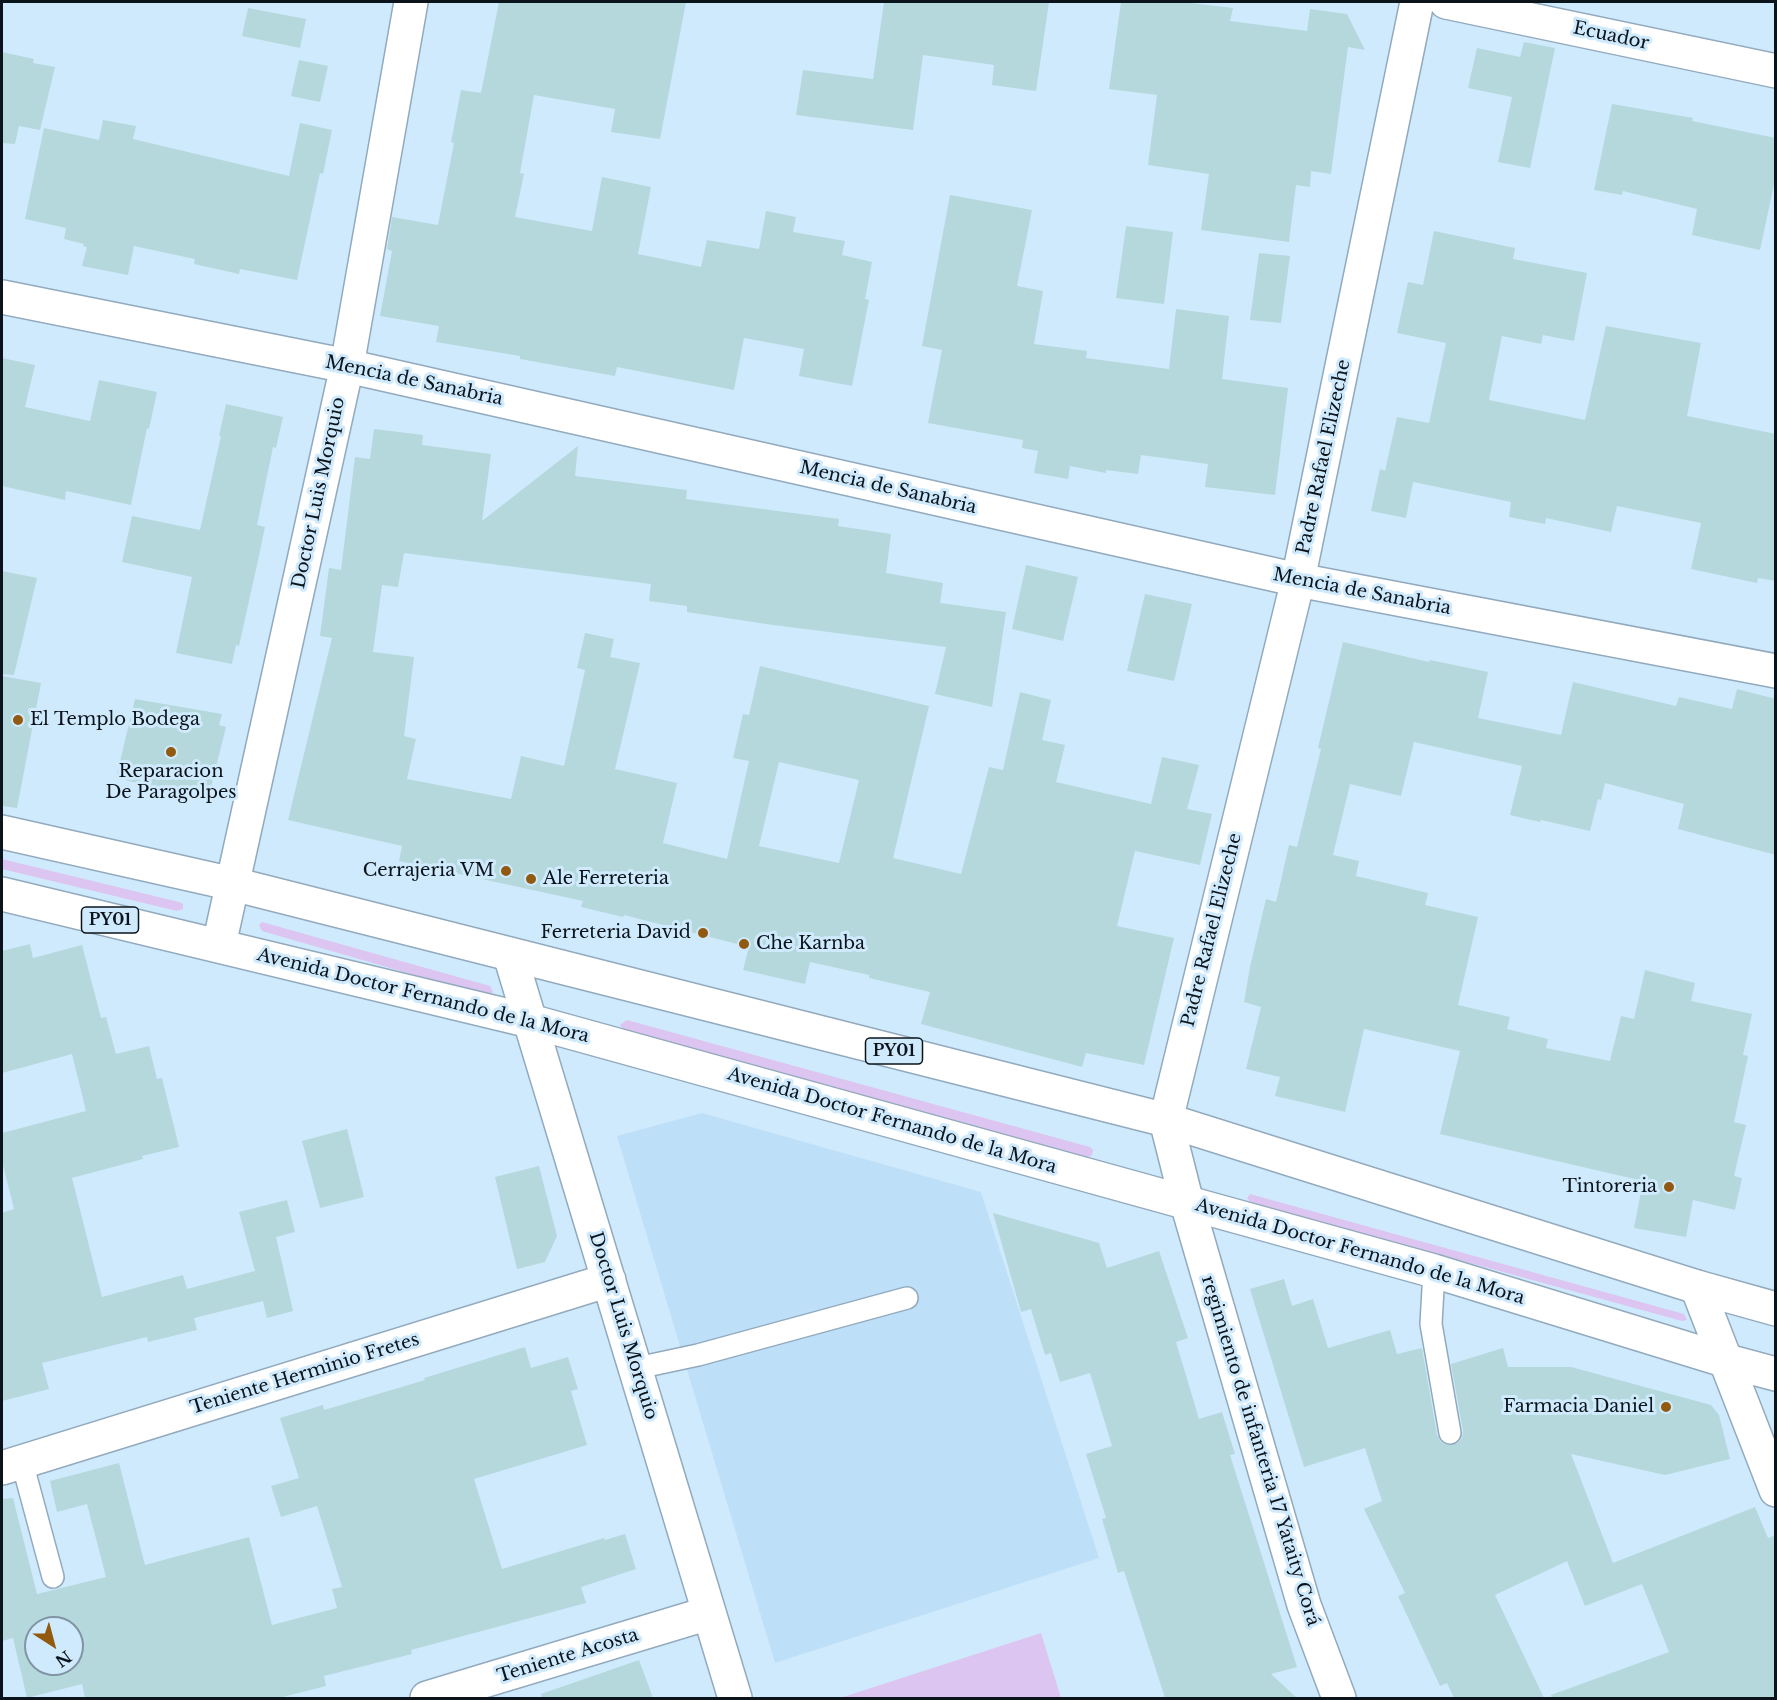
<!DOCTYPE html>
<meta charset="utf-8">
<style>
body{margin:0}
#map{position:relative;width:1777px;height:1700px;overflow:hidden;background:#d0eafd;font-family:"Libre Baskerville",serif}
canvas{display:block}
.frame{position:absolute;inset:0;border:3px solid #0b141b;pointer-events:none}
.north{position:absolute;left:24px;top:1616px;width:60px;height:60px;box-sizing:border-box;background:#d0eafd;border:2px solid #8194a3;border-radius:50%;rotate:144deg;font-size:16px;font-weight:700;line-height:24px;text-align:center;color:#0b141b}
.north::after{content:'';display:block;margin:auto;width:21px;height:27px;background:#915a10;clip-path:polygon(50% 0,100% 100%,50% 72%,0 100%)}
</style>
<div id="map">
<canvas width="1777" height="1700"></canvas>
<div class="frame"></div>
<div class="north">N</div>
</div>
<script>
const context = document.querySelector('canvas').getContext('2d');
context.lineJoin = 'round';
function fillPath(path, color) { context.fillStyle = color; context.fill(path, 'evenodd'); }
const shape = rows => new Path2D(rows.map(r => 'M' + r).join(''));
function trace(path, color, width, dash) { context.strokeStyle = color; context.lineWidth = width; context.lineCap = dash ? 'butt' : 'round'; context.setLineDash(dash || []); context.stroke(path); }
function write(font, color, halo, rows, align = 'center') {
  context.font = font + ' "Libre Baskerville",serif'; context.lineWidth = 6; context.setLineDash([]); context.textBaseline = 'middle'; context.strokeStyle = halo; context.fillStyle = color; for (const [text, x, y, turn = 0] of rows) {
    context.save(); context.translate(x, y); context.rotate((+turn || 0) * Math.PI / 180); context.textAlign = isNaN(turn) ? turn : align; if (halo) context.strokeText(text, 0, 0); context.fillText(text, 0, 0); context.restore();
  }
}
fillPath(shape([
 [702,1113,981,1192,1099,1558,775,1663,617,1136]
]), '#bedff8');
fillPath(shape([
 [2,859,179,902,183,904,183,909,177,911,2,869],
 [262,922,490,986,493,992,487,996,262,931,259,925],
 [627,1020,1090,1147,1093,1150,1092,1155,1087,1158,624,1030,620,1025],
 [1250,1194,1684,1314,1687,1320,1682,1321,1251,1203,1247,1198],
 [1041,1633,1061,1698,840,1698]
]), '#dcc5f0');
fillPath(shape([
 [499,2,686,2,660,139,611,132,615,109,534,95,520,173,524,174,515,217,592,231,602,177,651,187,638,254,701,267,707,240,759,249,766,211,796,217,793,232,845,241,842,255,872,262,865,299,869,300,852,386,799,376,804,349,744,338,734,390,617,367,615,376,520,359,520,356,436,342,439,326,380,316,392,251,387,249,392,217,438,225,454,143,451,142,461,90,481,93],
 [884,2,1049,2,1036,91,992,85,994,65,923,55,913,130,796,115,803,70,873,79],
 [1121,2,1182,2,1233,8,1230,21,1307,31,1310,9,1347,14,1365,50,1348,47,1331,174,1311,171,1310,187,1296,185,1289,242,1201,230,1209,174,1148,165,1157,95,1109,89],
 [248,8,306,19,300,48,242,36],
 [1524,42,1555,48,1530,168,1498,162,1512,97,1468,88,1477,48,1520,57],
 [2,52,34,59,33,63,55,67,40,130,19,126,15,144,2,143],
 [299,60,328,66,320,102,291,96],
 [1612,104,1693,118,1692,121,1776,138,1776,175,1760,250,1692,235,1697,209,1623,191,1622,195,1594,190],
 [103,120,136,126,133,139,289,176,300,123,332,130,323,174,320,173,297,280,240,269,239,274,194,264,195,259,134,246,128,275,82,266,87,247,83,246,84,244,64,239,66,228,25,219,44,128,99,140],
 [950,195,1032,210,1017,286,1043,291,1034,344,1087,351,1086,358,1169,369,1176,309,1229,316,1222,379,1288,388,1275,495,1205,487,1208,464,1141,455,1138,474,1106,470,1106,473,1070,466,1068,479,1034,473,1038,451,1022,448,1023,440,928,423,942,350,922,346],
 [1126,226,1173,232,1164,304,1116,298],
 [1434,231,1515,248,1513,259,1587,273,1574,341,1543,335,1541,344,1502,336,1489,400,1585,420,1606,326,1701,343,1687,416,1776,434,1776,581,1758,578,1757,583,1691,569,1701,523,1617,506,1611,532,1546,518,1545,524,1509,517,1511,502,1413,482,1406,518,1371,511,1380,469,1385,471,1397,417,1429,423,1446,343,1397,333,1408,282,1423,285],
 [1259,253,1290,256,1281,323,1250,320],
 [2,358,35,365,25,407,90,421,99,380,157,392,149,429,147,428,131,505,66,491,65,500,2,486],
 [226,404,283,417,276,448,273,447,257,525,265,527,257,565,239,646,236,645,232,664,176,653,192,577,122,562,132,516,200,530,221,436,219,436],
 [374,429,423,435,422,445,491,454,482,521,578,446,575,476,687,490,686,499,839,519,838,526,891,534,886,573,943,583,940,603,1006,612,992,707,935,694,946,647,766,624,687,612,687,606,649,601,651,584,404,553,398,587,382,585,373,652,414,657,404,736,416,739,407,779,511,799,521,756,564,766,585,670,577,668,585,633,614,639,610,657,640,663,615,769,677,783,663,843,727,859,749,761,733,758,743,714,749,715,760,666,929,706,893,858,961,874,989,767,1003,770,1020,692,1051,700,1042,740,1065,745,1056,782,1151,804,1162,757,1199,765,1187,809,1212,814,1200,865,1135,851,1117,926,1174,938,1144,1065,1086,1053,1082,1067,921,1024,930,992,869,978,869,975,810,962,805,984,743,970,749,947,624,915,623,917,581,907,583,901,399,861,402,846,288,820,332,638,320,636,329,568,341,570,355,457,370,459],
 [779,762,859,780,839,863,759,846],
 [1026,565,1078,577,1063,641,1012,629],
 [2,571,37,578,14,675,2,674],
 [1145,594,1192,604,1174,681,1127,671],
 [1343,642,1429,662,1430,660,1488,672,1478,718,1561,735,1573,682,1676,706,1679,697,1732,709,1737,689,1776,699,1776,855,1678,829,1684,804,1605,783,1601,800,1598,799,1590,831,1541,820,1540,822,1510,815,1522,766,1414,742,1401,796,1350,784,1333,855,1359,861,1356,876,1428,893,1425,905,1478,917,1458,1005,1510,1017,1507,1029,1548,1039,1546,1048,1610,1061,1621,1016,1634,1019,1645,970,1695,983,1691,1001,1752,1014,1743,1055,1748,1056,1734,1122,1746,1125,1734,1176,1742,1178,1735,1210,1693,1200,1686,1237,1634,1228,1643,1181,1440,1134,1460,1051,1364,1029,1345,1112,1275,1096,1280,1077,1246,1069,1261,1007,1244,1002,1250,967,1266,899,1276,902,1289,845,1297,847,1321,749,1318,748],
 [2,676,41,683,17,808,2,806],
 [135,699,222,714,219,725,226,727,208,799,116,778],
 [30,944,33,958,82,945,101,1018,106,1017,116,1054,149,1046,157,1079,162,1078,179,1147,142,1156,143,1159,72,1178,102,1297,183,1275,187,1289,255,1271,239,1212,287,1200,295,1232,276,1237,293,1311,267,1318,263,1301,194,1318,197,1330,148,1342,147,1337,42,1363,49,1389,2,1401,2,1213,14,1209,2,1161,2,1133,86,1111,72,1054,2,1073,2,951],
 [347,1129,364,1197,320,1208,302,1141],
 [539,1166,557,1236,545,1262,517,1269,495,1177],
 [993,1213,1099,1243,1107,1268,1159,1251,1188,1338,1176,1342,1199,1419,1222,1412,1235,1454,1230,1455,1297,1667,1271,1674,1297,1698,1165,1698,1124,1571,1118,1573,1102,1519,1106,1518,1086,1454,1112,1446,1090,1373,1060,1382,1051,1353,1045,1355,1031,1309,1021,1312],
 [1284,1279,1292,1306,1313,1299,1328,1348,1390,1330,1397,1354,1422,1348,1437,1435,1441,1442,1446,1445,1458,1443,1462,1438,1463,1431,1451,1364,1503,1348,1508,1367,1571,1367,1711,1405,1719,1415,1730,1459,1665,1475,1571,1454,1613,1563,1755,1507,1768,1538,1776,1535,1776,1698,1552,1698,1551,1695,1669,1652,1642,1584,1585,1606,1567,1561,1495,1595,1544,1698,1454,1698,1447,1683,1440,1686,1398,1596,1405,1593,1364,1509,1382,1501,1365,1448,1304,1467,1250,1289],
 [525,1347,531,1368,568,1357,578,1389,571,1391,587,1445,474,1479,502,1569,604,1538,605,1540,625,1534,636,1569,581,1587,586,1603,411,1650,412,1654,324,1676,326,1686,279,1698,85,1698,82,1684,27,1698,13,1638,2,1641,2,1499,13,1498,37,1594,106,1577,87,1504,57,1512,50,1481,119,1463,145,1565,249,1537,272,1625,337,1608,332,1589,342,1587,317,1506,281,1517,271,1486,299,1478,280,1418,323,1405,324,1410,425,1380,424,1378],
 [36,1628,72,1628,72,1664,36,1664],
 [639,1660,653,1698,542,1698,541,1694]
]), '#b4d8dc');
const service = shape([
 [1434,1271,1431,1324,1450,1433],
 [637,1368,698,1355,907,1298],
 [22,1462,53,1577]
]);
const minor = shape([
 [1446,2,1776,71],
 [2,297,347,366,1298,580,1776,671],
 [219,945,347,366,411,2],
 [510,955,735,1698],
 [1697,1287,1776,1490],
 [2,1468,609,1280],
 [427,1698,709,1613],
 [1339,1698,1304,1605,1187,1203,1166,1120,1298,580,1417,2]
]);
const trunk = shape([
 [2,832,233,884,1166,1120,1697,1287,1776,1309],
 [2,894,530,1021,1434,1271,1727,1361,1776,1374]
]);
trace(service, '#92aabd', 24);
trace(minor, '#92aabd', 36);
trace(trunk, '#92aabd', 36);
trace(service, '#fff', 21);
trace(minor, '#fff', 33);
trace(trunk, '#fff', 33);
for (const [x, y, r, color] of [
 [18,720,6,"#915a10"],
 [171,752,6,"#915a10"],
 [506,871,6,"#915a10"],
 [531,879,6,"#915a10"],
 [703,933,6,"#915a10"],
 [744,944,6,"#915a10"],
 [1669,1187,6,"#915a10"],
 [1666,1407,6,"#915a10"]
]) { const dot = new Path2D(); dot.arc(x, y, r, 0, 2 * Math.PI); context.fillStyle = color; context.fill(dot); trace(dot, '#d0eafd', 2); }
for (const [x, y, w] of [
 [110,920,57],
 [894,1051,57]
]) { const box = new Path2D(); box.roundRect(x - w / 2, y - 13, w, 26, 4.5); context.fillStyle = '#d0eafd'; context.fill(box); trace(box, '#0b141b', 1.5); }
write('bold 16px', '#0b141b', null, [
 ["PY01",110,920],
 ["PY01",894,1051]
]);
write('18px', '#0b141b', '#d0eafd', [
 ["Ecuador",1611,36,12],
 ["Mencia de Sanabria",414,381,12],
 ["Padre Rafael Elizeche",1324,457,-78],
 ["Mencia de Sanabria",888,488,13],
 ["Doctor Luis Morquio",319,493,-78],
 ["Mencia de Sanabria",1362,592,11],
 ["Padre Rafael Elizeche",1212,930,-76],
 ["Avenida Doctor Fernando de la Mora",423,996,14],
 ["Avenida Doctor Fernando de la Mora",892,1121,16],
 ["Avenida Doctor Fernando de la Mora",1360,1252,16],
 ["Doctor Luis Morquio",623,1326,73],
 ["Teniente Herminio Fretes",305,1374,-17],
 ["regimiento de infanteria 17 Yataity Corá",1260,1451,73],
 ["Teniente Acosta",568,1656,-17]
]);
write('18px', '#0b141b', '#d0eafd', [
 ["El Templo Bodega",30,720,"left"],
 ["Reparacion",171,772,"center"],
 ["De Paragolpes",171,793,"center"],
 ["Cerrajeria VM",494,871],
 ["Ale Ferreteria",543,879,"left"],
 ["Ferreteria David",691,933],
 ["Che Karnba",756,944,"left"],
 ["Tintoreria",1657,1187],
 ["Farmacia Daniel",1654,1407]
], 'right');
</script>
